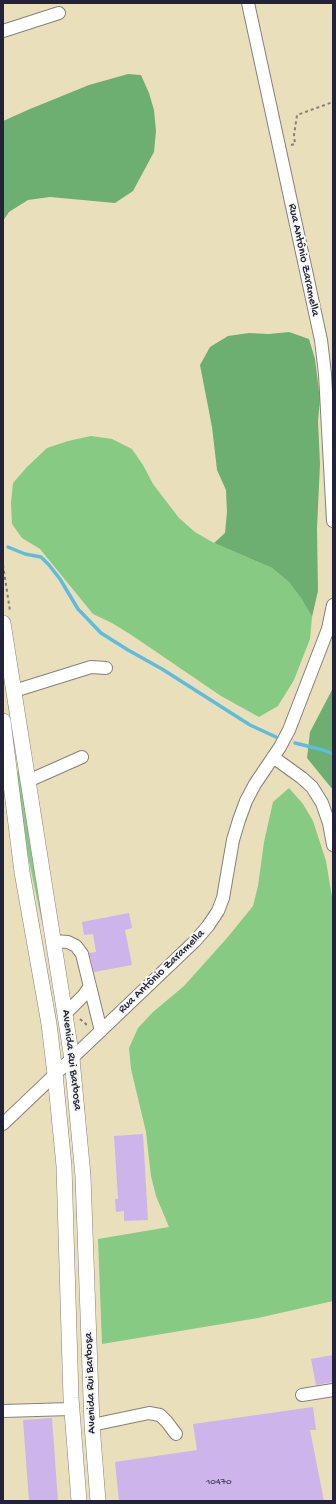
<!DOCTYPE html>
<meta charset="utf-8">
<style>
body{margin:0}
#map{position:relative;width:336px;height:1504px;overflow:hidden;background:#eadfbb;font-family:"Gochi Hand",sans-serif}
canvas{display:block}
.frame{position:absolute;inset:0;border:4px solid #22223b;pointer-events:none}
</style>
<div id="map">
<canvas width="336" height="1504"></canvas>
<div class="frame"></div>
</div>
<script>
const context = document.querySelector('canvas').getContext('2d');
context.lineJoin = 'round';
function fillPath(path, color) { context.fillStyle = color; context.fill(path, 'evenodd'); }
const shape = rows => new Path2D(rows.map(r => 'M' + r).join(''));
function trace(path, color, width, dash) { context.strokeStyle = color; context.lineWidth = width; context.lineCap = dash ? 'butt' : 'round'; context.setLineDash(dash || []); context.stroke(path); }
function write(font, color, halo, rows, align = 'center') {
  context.font = font + ' "Gochi Hand",sans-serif'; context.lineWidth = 4; context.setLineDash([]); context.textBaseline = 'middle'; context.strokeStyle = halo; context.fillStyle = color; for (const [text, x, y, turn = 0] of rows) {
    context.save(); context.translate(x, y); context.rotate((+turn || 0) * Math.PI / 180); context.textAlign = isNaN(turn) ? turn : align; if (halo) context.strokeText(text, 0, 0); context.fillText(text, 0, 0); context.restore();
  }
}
fillPath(shape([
 [91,436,112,439,132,449,143,465,153,484,179,518,195,532,214,543,272,568,289,582,303,599,312,617,310,639,294,680,278,706,259,717,221,696,130,634,112,623,93,614,40,549,22,538,12,524,11,503,13,483,27,467,47,448,68,441],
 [16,772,21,772,32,835,43,927,28,856],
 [289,788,303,804,313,821,326,861,333,903,333,1301,258,1318,102,1344,98,1239,169,1227,156,1196,151,1176,146,1132,131,1069,129,1048,138,1028,153,1012,184,986,227,938,253,906,258,886,264,842,273,802]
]), '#87ca83');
fillPath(shape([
 [128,74,141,75,149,93,154,110,156,131,154,152,133,191,115,203,50,197,28,200,9,212,3,221,3,121,30,109,89,85],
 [289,332,309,339,315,359,320,399,318,421,320,464,317,528,318,591,312,617,302,599,289,582,272,568,214,543,225,533,227,512,226,490,217,470,212,427,200,365,210,347,228,336,249,333,269,334],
 [333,688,333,790,307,758,310,732]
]), '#6dae71');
trace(shape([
 [8,547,25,554,41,557,49,565,60,579,78,609,101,633,128,650,162,669,250,725,276,737],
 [295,743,323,750,333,754]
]), '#5ebcdc', 3.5);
fillPath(shape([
 [129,913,132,928,125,930,132,965,94,972,89,953,96,952,93,934,84,935,82,922],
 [143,1134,148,1220,124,1221,124,1211,116,1212,115,1199,118,1199,114,1136],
 [333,1355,333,1382,316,1385,311,1359],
 [313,1407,316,1430,310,1430,324,1501,119,1501,115,1462,197,1450,193,1424],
 [52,1418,58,1501,29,1501,23,1420]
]), '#cdb4eb');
const minor = shape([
 [248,3,321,340,325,374,333,521],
 [3,31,59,13],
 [14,691,91,667,106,668],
 [273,757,302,778,312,787,322,803,329,823,333,845],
 [28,781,82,757],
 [53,941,68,942,76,946,82,954,101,1031],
 [65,1014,84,995,90,986],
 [3,1124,195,941,208,926,218,911,223,898,233,840,239,820,246,801,255,784,280,747,289,730,328,629,333,605],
 [302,1395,333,1390],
 [3,1411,71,1409],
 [92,1425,149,1413,160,1415,167,1422,176,1434]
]);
const major = shape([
 [3,623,72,1059,83,1176,92,1425,98,1501],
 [3,721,22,872,49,1024,55,1074,64,1166,71,1398,79,1501]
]);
trace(minor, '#86807b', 14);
trace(major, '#86807b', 16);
trace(shape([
 [291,145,295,144,294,135,297,115,333,102],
 [3,565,10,611],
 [80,1019,86,1024,86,1026]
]), '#86807b', 2, [3, 3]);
trace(minor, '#fff', 12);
trace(major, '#fff', 15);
write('10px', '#4d4667', null, [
 ["10470",219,1482]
]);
write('12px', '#22223b', '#f6f6f2', [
 ["Rua Antônio Zaramella",303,260,78],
 ["Rua Antônio Zaramella",162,972,-44],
 ["Avenida Rui Barbosa",71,1060,83],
 ["Avenida Rui Barbosa",91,1383,-92]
]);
</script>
